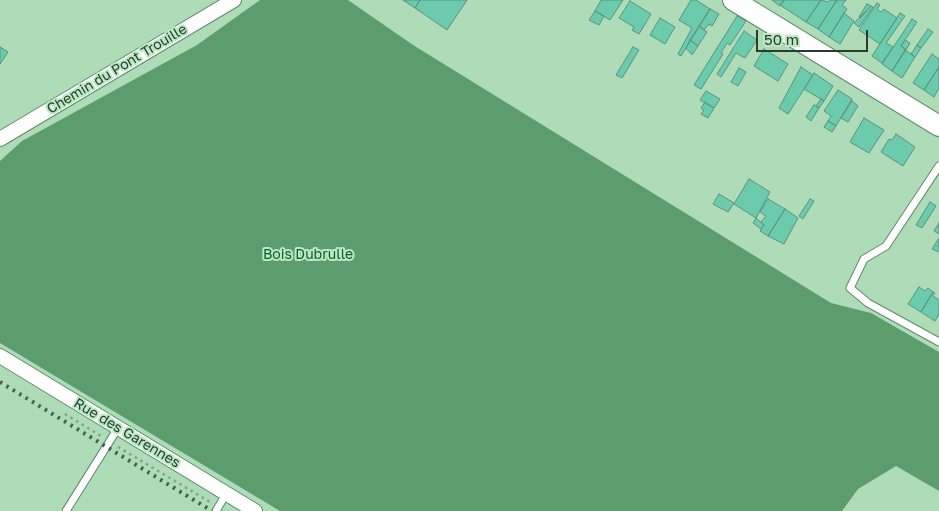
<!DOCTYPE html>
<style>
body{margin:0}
#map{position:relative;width:939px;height:511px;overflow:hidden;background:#aedcb7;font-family:"Golos Text",sans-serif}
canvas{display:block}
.scale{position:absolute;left:756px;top:30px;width:112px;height:22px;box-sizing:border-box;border:2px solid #2a3c2e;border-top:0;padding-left:6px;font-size:15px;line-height:18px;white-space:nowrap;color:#2a3c2e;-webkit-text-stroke:4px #bae9c4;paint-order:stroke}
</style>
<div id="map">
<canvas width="939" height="511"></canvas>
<div class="scale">50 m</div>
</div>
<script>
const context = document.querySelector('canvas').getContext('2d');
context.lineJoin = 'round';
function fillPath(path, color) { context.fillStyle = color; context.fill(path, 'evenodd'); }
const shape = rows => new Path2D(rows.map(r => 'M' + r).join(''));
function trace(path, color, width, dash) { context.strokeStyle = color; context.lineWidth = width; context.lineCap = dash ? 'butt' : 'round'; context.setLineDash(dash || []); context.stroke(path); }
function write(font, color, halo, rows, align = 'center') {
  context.font = font + ' "Golos Text",sans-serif'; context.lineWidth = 4; context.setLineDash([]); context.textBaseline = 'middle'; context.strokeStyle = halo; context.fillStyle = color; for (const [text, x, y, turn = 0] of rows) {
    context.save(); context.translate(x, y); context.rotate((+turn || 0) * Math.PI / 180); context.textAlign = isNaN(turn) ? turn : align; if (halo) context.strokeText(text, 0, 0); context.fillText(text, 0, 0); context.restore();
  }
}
fillPath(shape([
 [260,0,348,0,413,45,831,303,871,313,939,352,939,491,896,466,858,489,842,511,280,511,0,343,0,161,22,141,197,45]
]), '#5b9d6c');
const building = shape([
 [403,0,420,0,415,8,403,0],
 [420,0,467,0,447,30,415,8,420,0],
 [623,0,610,20,595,11,601,0,623,0],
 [691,0,696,0,710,9,681,56,678,54,692,28,679,20,691,0],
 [772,0,784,0,780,6,772,0],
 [784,0,821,0,806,22,780,5,784,0],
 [821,0,828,2,830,0,837,0,818,29,806,22,821,0],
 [837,0,846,0,842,5,847,9,829,37,818,29,837,0],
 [630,1,651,14,639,34,632,30,634,27,619,18,630,1],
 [877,3,880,5,877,9,881,12,884,9,897,18,880,44,859,30,877,3],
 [867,4,871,6,860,18,859,17,867,4],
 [871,6,873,7,859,27,854,23,871,6],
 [710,9,719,14,712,26,709,24,704,30,699,26,710,9],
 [595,11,604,16,599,25,589,20,595,11],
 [844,13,854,21,840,44,829,37,844,13],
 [900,13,905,16,886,43,893,47,882,63,872,56,900,13],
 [737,16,746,21,730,45,727,43,721,53,723,54,701,89,694,85,737,16],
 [660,18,675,27,665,44,650,35,660,18],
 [912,19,917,22,901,46,906,50,892,71,882,64,912,19],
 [699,26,707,32,698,46,690,40,699,26],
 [928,29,933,32,921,48,917,45,928,29],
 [744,31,757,40,745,58,736,53,721,77,717,74,744,31],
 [690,40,698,46,692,55,686,48,690,40],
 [905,40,910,43,906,50,901,46,905,40],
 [917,45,921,48,915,57,911,54,917,45],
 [0,47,8,52,0,64,0,47],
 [633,47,639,50,622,78,616,75,633,47],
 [764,49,788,64,778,81,754,66,764,49],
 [905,50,915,57,902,78,892,71,905,50],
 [932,54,939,59,939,67,924,90,913,83,932,54],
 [801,67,813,75,788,114,779,108,801,67],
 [939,67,939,88,934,97,924,90,939,67],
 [739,68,746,72,738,86,731,82,739,68],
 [814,73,833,86,824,101,804,89,814,73],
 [838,90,852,99,836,126,828,121,831,116,824,111,838,90],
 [706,91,720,99,714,108,700,100,706,91],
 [821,99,824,101,819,108,816,106,821,99],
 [852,101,858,106,848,122,841,118,852,101],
 [705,102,714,108,708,118,701,114,704,110,701,108,705,102],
 [814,105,819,108,811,121,806,117,814,105],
 [864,118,884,130,869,153,850,142,864,118],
 [828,121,836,126,832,132,824,127,828,121],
 [896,134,915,147,903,166,881,152,889,139,892,140,896,134],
 [749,179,770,192,756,218,734,204,749,179],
 [719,194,734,203,728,212,713,204,719,194],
 [768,199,785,209,768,236,760,231,764,225,761,222,766,216,760,212,768,199],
 [810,199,814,201,803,219,799,216,810,199],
 [930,202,936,206,922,228,916,225,930,202],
 [785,209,798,218,784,244,768,236,785,209],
 [756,218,764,225,761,229,753,223,756,218],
 [939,223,939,234,934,231,939,223],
 [939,238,939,252,932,249,939,238],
 [919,287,925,291,928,288,933,292,921,312,908,304,919,287],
 [933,292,935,293,933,296,939,300,939,314,935,321,921,312,933,292]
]);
fillPath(building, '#6ccaad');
trace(building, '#57937f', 1);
const service = shape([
 [939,166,886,246,864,259,850,288,868,303,939,342],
 [66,511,118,428],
 [216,511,226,494]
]);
const minor = shape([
 [0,139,234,0],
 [0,356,255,511]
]);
const secondary = shape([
 [733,0,939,126]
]);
trace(service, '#5f8a69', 9);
trace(minor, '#5f8a69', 16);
trace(secondary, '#5f8a69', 22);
trace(shape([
 [65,414,101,436],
 [118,447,210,502]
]), '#80a487', 2.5, [2.5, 4]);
trace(service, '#fff', 7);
trace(minor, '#fff', 14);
trace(secondary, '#fff', 20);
trace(shape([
 [0,382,212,511]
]), '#48604d', 4, [2.5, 5]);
write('14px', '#2a3c2e', '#bae9c4', [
 ["Chemin du Pont Trouille",117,69,-31],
 ["Rue des Garennes",127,433,31]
]);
write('14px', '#0d5b2c', '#bae9c4', [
 ["Bois Dubrulle",308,255]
]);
</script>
